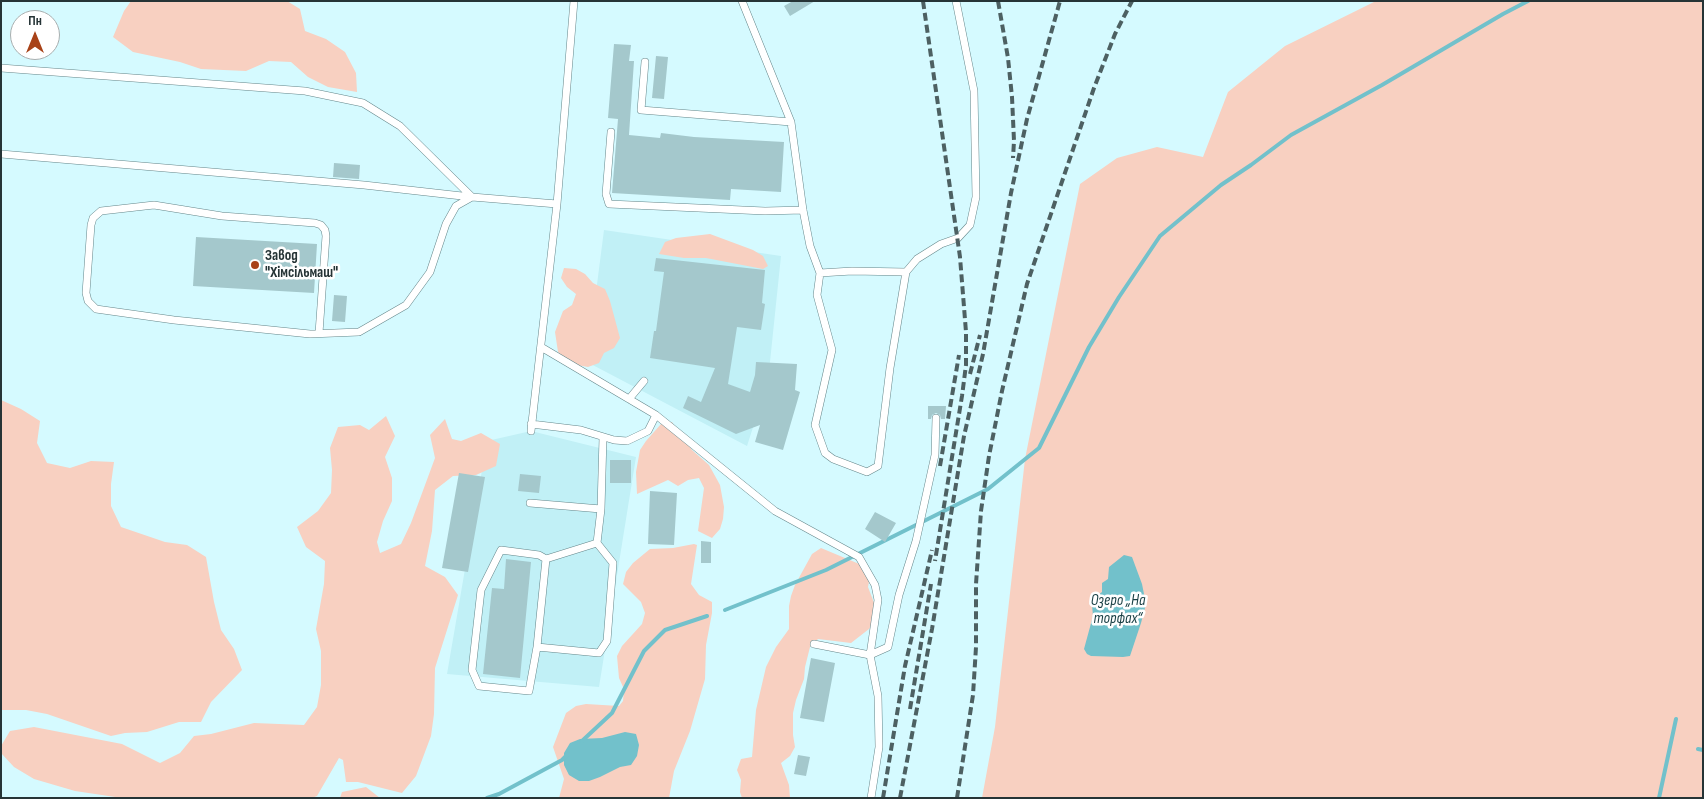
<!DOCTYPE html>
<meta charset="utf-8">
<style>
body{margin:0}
#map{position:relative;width:1704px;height:799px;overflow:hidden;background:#d5faff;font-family:"Sofia Sans Condensed",sans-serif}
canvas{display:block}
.frame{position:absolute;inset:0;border:2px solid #263436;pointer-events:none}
.north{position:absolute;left:10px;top:10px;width:50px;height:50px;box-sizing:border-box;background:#fff;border:1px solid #a8aeaf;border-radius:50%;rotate:0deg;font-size:14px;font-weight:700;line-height:20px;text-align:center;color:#263436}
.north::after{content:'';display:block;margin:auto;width:18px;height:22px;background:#a84218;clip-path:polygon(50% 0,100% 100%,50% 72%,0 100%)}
</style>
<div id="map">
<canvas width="1704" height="799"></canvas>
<div class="frame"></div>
<div class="north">Пн</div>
</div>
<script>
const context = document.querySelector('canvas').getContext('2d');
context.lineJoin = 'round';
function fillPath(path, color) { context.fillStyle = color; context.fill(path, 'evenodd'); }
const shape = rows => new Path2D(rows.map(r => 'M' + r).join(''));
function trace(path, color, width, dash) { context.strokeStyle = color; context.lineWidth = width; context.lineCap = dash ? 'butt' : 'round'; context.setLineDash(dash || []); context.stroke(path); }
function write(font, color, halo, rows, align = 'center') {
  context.font = font + ' "Sofia Sans Condensed",sans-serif'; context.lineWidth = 5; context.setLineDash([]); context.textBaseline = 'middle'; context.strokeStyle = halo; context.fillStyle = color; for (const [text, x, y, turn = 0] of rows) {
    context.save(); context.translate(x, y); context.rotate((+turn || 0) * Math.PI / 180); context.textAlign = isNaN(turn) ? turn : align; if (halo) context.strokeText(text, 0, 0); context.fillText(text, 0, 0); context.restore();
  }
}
fillPath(shape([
 [604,230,781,256,768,381,747,446,587,362],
 [531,431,636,457,599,687,447,674,487,441]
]), '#c1f0f6');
fillPath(shape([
 [131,1,287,1,300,9,305,31,326,39,345,52,356,73,357,92,328,87,308,77,291,62,269,61,246,71,201,69,180,62,133,52,113,37,124,11],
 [1376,1,1703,1,1703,798,982,798,995,727,1025,459,1080,184,1117,158,1157,147,1203,157,1228,92,1285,46],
 [710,234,753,250,763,256,768,266,763,269,706,258,684,258,659,254,665,242,676,238],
 [564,268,576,269,585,274,593,283,605,289,610,301,620,338,614,348,604,353,599,363,588,367,577,365,566,360,558,352,555,332,563,311,572,305,576,294,567,287,561,278],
 [1,400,21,409,40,421,37,443,47,463,70,468,91,461,114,462,111,484,111,506,121,527,165,542,187,545,206,557,214,602,221,630,234,649,242,670,211,702,201,722,179,722,147,732,125,733,111,736,47,714,26,710,1,710],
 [386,416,395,436,385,457,392,478,392,501,383,521,377,542,380,553,401,544,411,523,435,458,430,435,445,419,452,439,461,441,481,433,500,444,496,466,476,475,453,476,435,490,432,531,425,566,445,577,458,595,435,668,434,714,431,736,416,776,402,793,358,782,346,782,343,760,339,758,317,796,312,798,122,798,75,791,34,779,14,767,1,753,1,746,10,731,34,727,122,744,160,763,180,753,194,736,211,734,254,723,304,725,317,707,321,685,321,651,316,629,324,584,325,561,306,547,297,527,318,511,331,493,332,470,330,448,338,427,360,425,369,430],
 [672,422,692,450,709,465,720,485,724,507,723,519,720,529,712,538,698,531,704,488,699,478,688,480,678,486,668,480,637,494,636,472,640,450,646,441,661,424],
 [694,544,697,545,691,584,699,595,712,602,712,613,706,645,705,679,690,731,674,771,669,798,559,798,564,779,553,747,566,713,576,706,586,704,619,706,623,701,624,689,619,678,617,656,622,646,642,624,645,613,641,602,623,584,626,572,633,563,650,549,673,548],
 [821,548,864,566,870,576,868,587,876,608,875,620,869,629,851,643,818,639,810,647,805,667,804,679,796,700,793,713,793,735,795,747,790,756,781,763,789,785,790,798,742,798,740,792,741,780,737,770,741,759,752,757,756,710,766,667,776,647,789,629,789,606,791,596,795,585,812,554],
 [366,787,380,798,340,798,342,792]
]), '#f8d0c1');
fillPath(shape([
 [1124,555,1132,557,1142,584,1146,604,1141,623,1130,656,1123,657,1091,656,1087,654,1084,649,1093,616,1092,605,1094,598,1102,592,1102,583,1108,579,1109,567],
 [625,732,636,734,639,745,637,756,631,765,620,767,600,777,589,781,579,781,569,775,564,765,564,753,570,743,580,739,602,738]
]), '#72c1cb');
trace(shape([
 [725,610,826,570,988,489,1039,448,1089,347,1119,297,1160,236,1221,185,1251,165,1291,135,1382,85,1503,14,1528,1],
 [582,741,612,713,644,651,665,630,707,616],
 [1698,749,1703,750],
 [487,798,499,794,562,760,568,754],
 [1659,798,1676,719]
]), '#72c1cb', 4);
fillPath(shape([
 [793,1,815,1,790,16,784,6],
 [614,44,631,45,629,61,634,61,629,135,660,138,661,133,694,137,784,142,781,192,731,189,730,200,612,193,618,119,608,118],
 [656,56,668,57,664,99,652,98],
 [334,163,360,165,359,179,333,177],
 [196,237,317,244,314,293,193,286],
 [656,258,765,270,762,303,765,304,761,330,737,327,728,384,750,392,755,375,756,362,797,364,795,390,800,392,783,450,755,442,760,425,736,434,683,408,688,396,701,402,715,368,650,358,654,331,656,331,664,272,654,271],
 [334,295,347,296,345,322,332,321],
 [928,406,946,406,945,419,941,419,940,415,936,413,932,415,931,419,928,419],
 [610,460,631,460,631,483,610,483],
 [459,473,485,477,468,572,442,568],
 [520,474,541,476,539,493,518,491],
 [650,491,677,493,674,545,648,544],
 [875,512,896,523,885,542,865,529],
 [701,541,711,542,711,563,701,563],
 [506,559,531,562,520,678,483,674,492,588,504,589],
 [811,658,835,663,824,722,800,718],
 [798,755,810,757,806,776,794,774]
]), '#a4c8cc');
const service = shape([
 [742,1,791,122,803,210,810,246,820,273,852,271,906,272,917,259,941,244,958,238,970,225,976,197,974,91,956,1],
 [645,62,641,110,791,122],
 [1,68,305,91,363,103,400,126,472,197,557,204,574,1],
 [611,132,606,194,609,204,765,211,803,210],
 [1,154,364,185,471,197],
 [820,273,817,295,832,350,815,425,825,453,833,459,867,472,878,466,890,368,906,272],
 [319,333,326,236,325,230,321,225,315,223,222,216,154,205,101,211,93,218,91,225,86,293,88,301,96,309,174,320,310,334,359,332,406,305,430,272,446,224,456,206,472,197],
 [541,347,656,415,775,511,859,557,875,585,878,600,870,655,814,644],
 [629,399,644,381],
 [531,424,581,430,614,440,627,441,648,431,656,415],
 [531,431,557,204],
 [530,503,601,509,603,437],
 [597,543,546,559,537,647,599,653,607,641,613,563,597,543,601,509],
 [537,647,529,691,479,686,472,670,481,590,501,550,539,555,546,559],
 [871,798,879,747,878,696,870,655,888,647,899,595,916,541,935,455,936,418]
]);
trace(service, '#64868a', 8);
trace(service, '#fff', 7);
trace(shape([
 [923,1,960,257,966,332,966,365,962,396,935,561],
 [998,1,1008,58,1012,97,1014,141,1013,158],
 [970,374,980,335],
 [940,466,959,355],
 [910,709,931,584],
 [883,798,905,666,932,550],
 [900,798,932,629,964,436,983,354,1011,193,1027,119,1060,1],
 [957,798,973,695,976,647,976,584,981,511,989,456,1002,391,1027,284,1094,88,1115,34,1132,1]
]), '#4d6062', 4, [8, 4]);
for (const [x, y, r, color] of [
 [255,265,5,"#a84218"]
]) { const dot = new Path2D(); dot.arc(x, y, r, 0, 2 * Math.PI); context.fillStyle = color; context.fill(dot); trace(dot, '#fff', 2); }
write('bold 15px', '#263436', '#fff', [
 ["Завод",265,256],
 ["\"Хімсільмаш\"",265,273]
], 'left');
write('italic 16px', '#193f44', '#fff', [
 ["Озеро „На",1118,601],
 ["торфах“",1118,619]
]);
</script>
